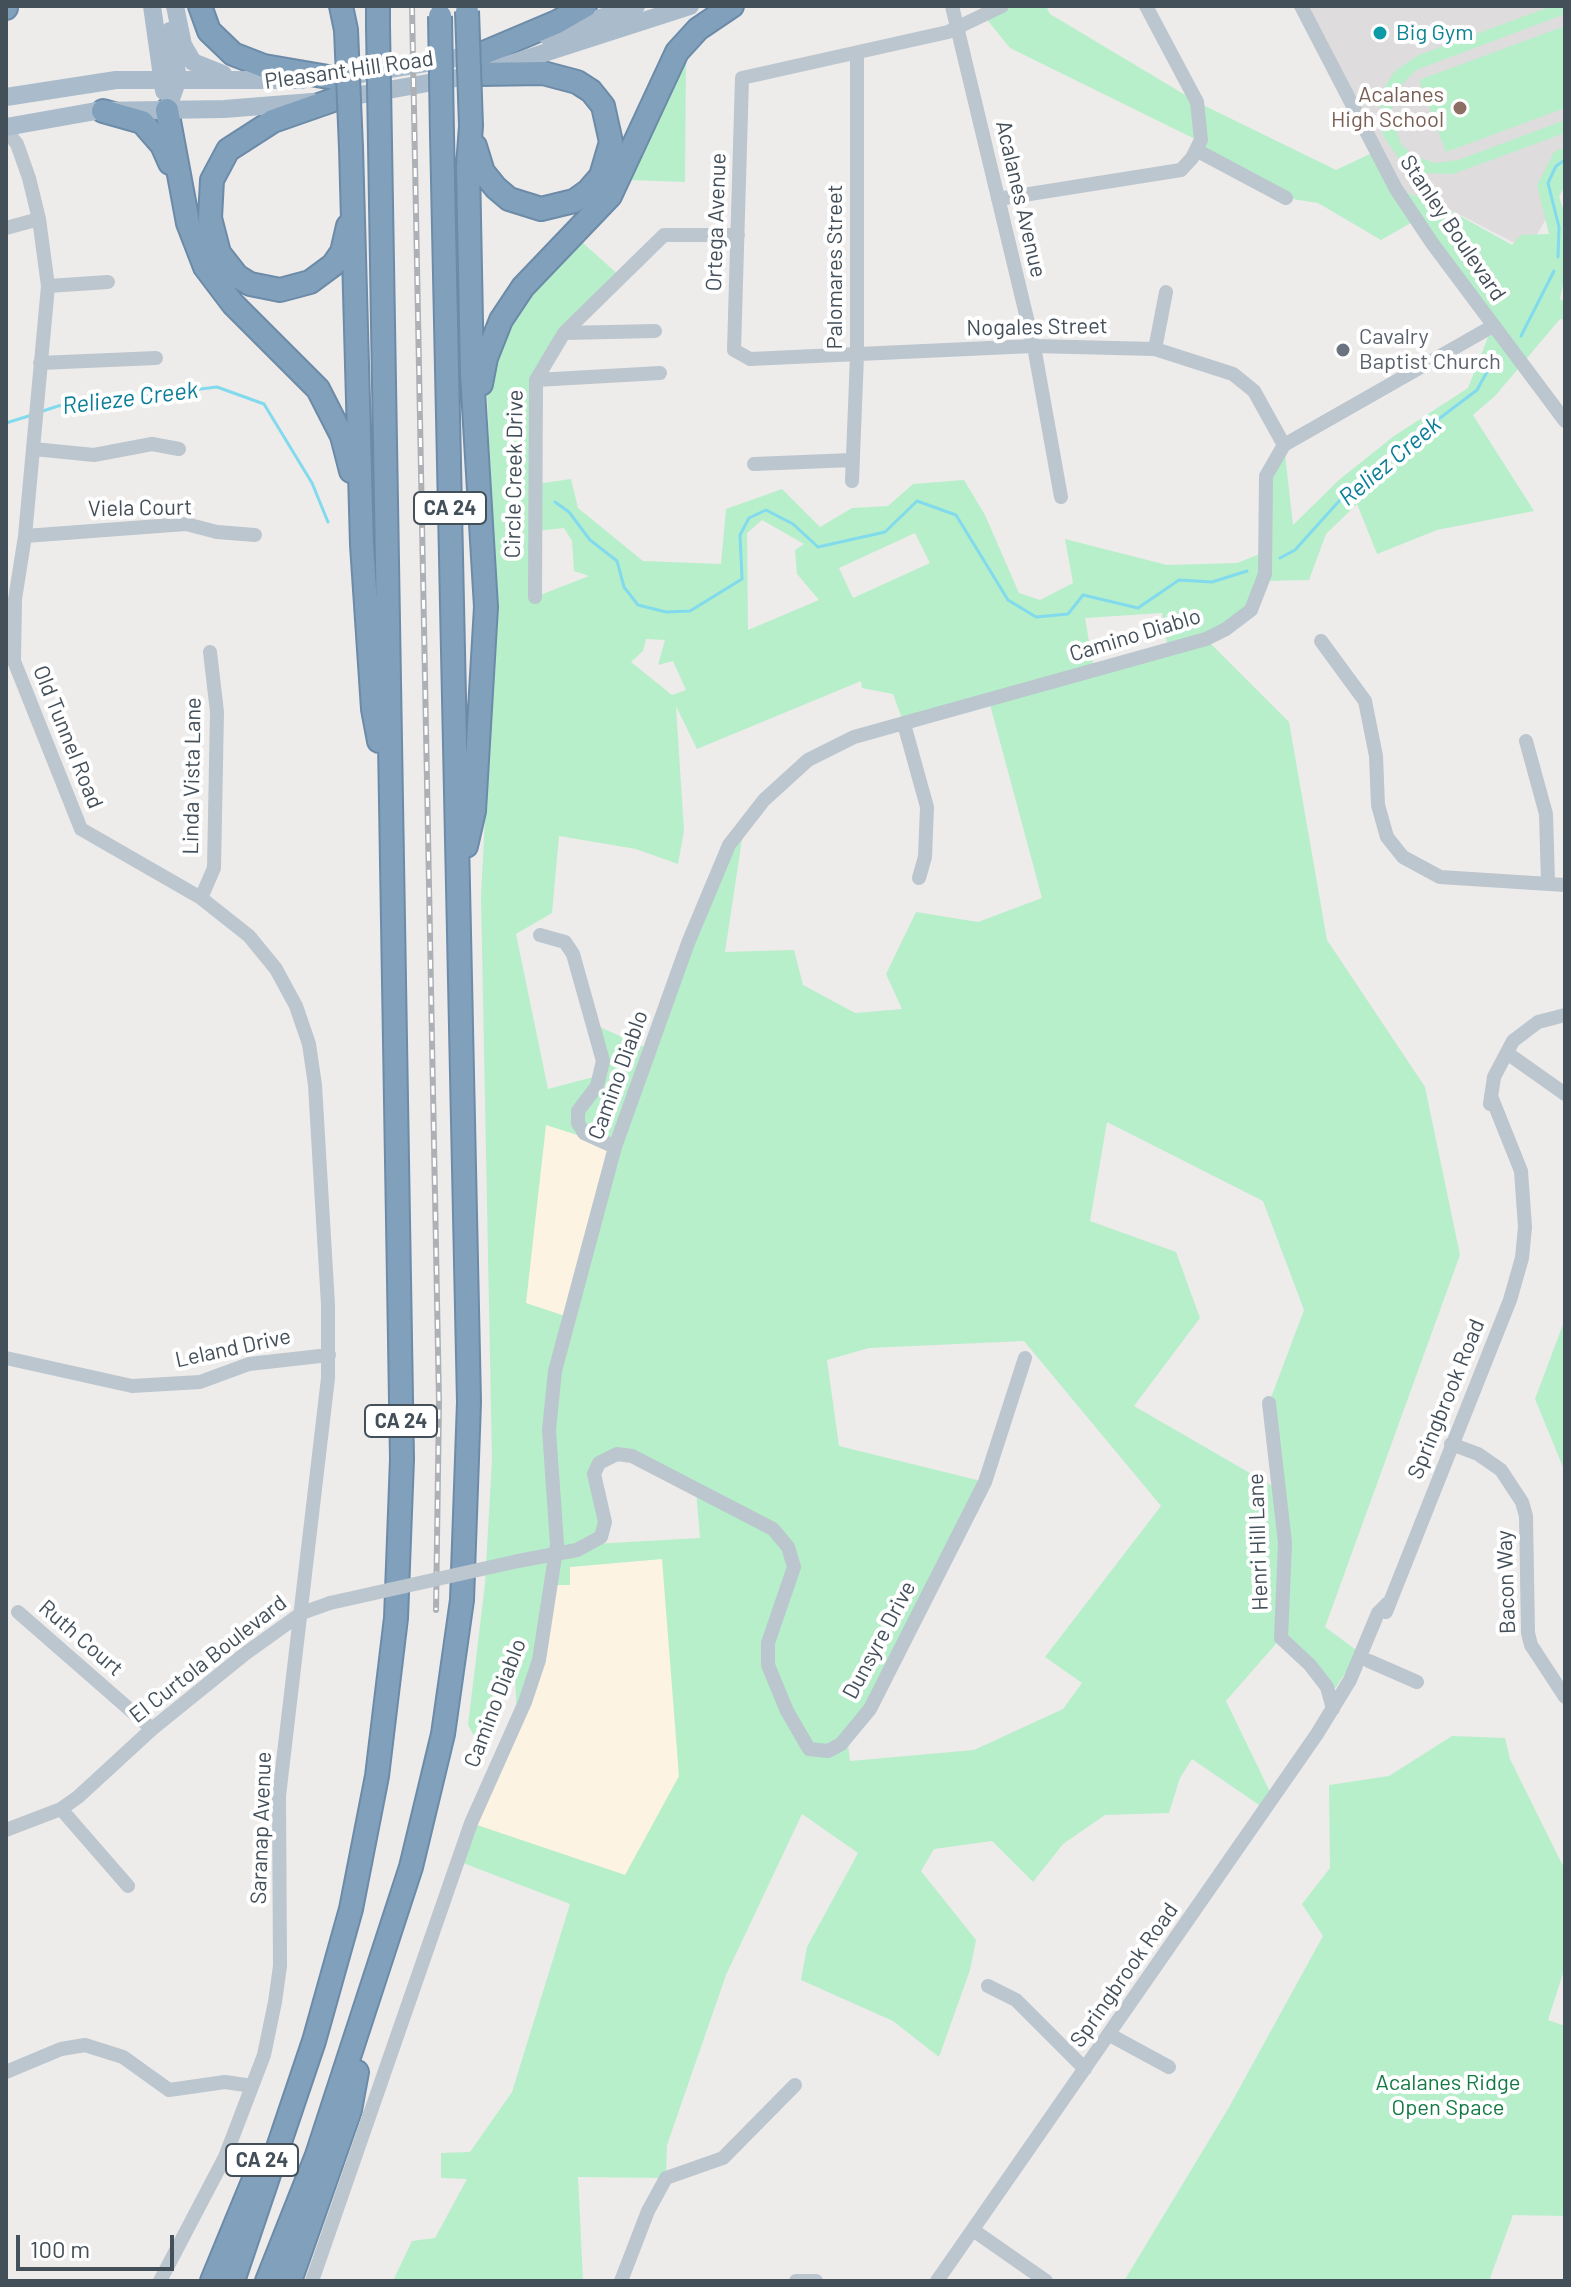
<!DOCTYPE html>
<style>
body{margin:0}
#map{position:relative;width:1571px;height:2287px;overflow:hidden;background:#eeebeb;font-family:Barlow,sans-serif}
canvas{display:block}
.frame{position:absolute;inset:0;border:8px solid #434f59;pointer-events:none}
.scale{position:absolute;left:16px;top:2235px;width:158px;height:36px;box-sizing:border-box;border:4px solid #434f59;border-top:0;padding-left:10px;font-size:24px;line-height:28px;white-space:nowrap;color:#434f59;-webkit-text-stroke:6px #fff;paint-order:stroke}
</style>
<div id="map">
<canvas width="1571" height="2287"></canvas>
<div class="frame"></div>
<div class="scale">100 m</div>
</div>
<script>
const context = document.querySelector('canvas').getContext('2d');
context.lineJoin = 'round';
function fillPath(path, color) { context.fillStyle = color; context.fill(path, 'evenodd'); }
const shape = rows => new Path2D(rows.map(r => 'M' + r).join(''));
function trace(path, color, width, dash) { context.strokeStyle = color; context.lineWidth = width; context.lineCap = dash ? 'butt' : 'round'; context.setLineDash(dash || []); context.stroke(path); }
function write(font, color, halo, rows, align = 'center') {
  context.font = font + ' Barlow,sans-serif'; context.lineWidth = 8; context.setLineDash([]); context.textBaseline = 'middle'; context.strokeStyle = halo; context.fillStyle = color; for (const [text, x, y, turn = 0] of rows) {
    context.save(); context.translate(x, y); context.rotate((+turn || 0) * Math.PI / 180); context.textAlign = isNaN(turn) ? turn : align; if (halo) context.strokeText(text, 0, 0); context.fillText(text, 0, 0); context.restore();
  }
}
fillPath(shape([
 [546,1124,615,1147,569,1317,525,1303],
 [663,1559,679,1777,626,1875,471,1823,525,1702,551,1584,570,1567]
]), '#fcf3e2');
fillPath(shape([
 [1301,6,1565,6,1565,186,1528,250,1437,203,1396,189]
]), '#dfdcdd');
fillPath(shape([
 [1002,6,1046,6,1050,14,1197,102,1336,170,1376,151,1396,189,1437,203,1512,245,1521,235,1549,234,1537,185,1554,152,1565,147,1565,186,1559,196,1565,215,1565,275,1560,299,1565,302,1565,320,1560,319,1495,396,1473,415,1534,511,1437,530,1377,554,1357,504,1326,534,1309,580,1262,581,1251,610,1206,639,1289,722,1327,940,1425,1087,1460,1255,1325,1627,1359,1652,1331,1695,1281,1638,1226,1701,1273,1798,1265,1809,1192,1759,1180,1778,1169,1813,1105,1815,1063,1844,1033,1882,992,1841,934,1849,921,1871,976,1940,970,1970,939,2057,893,2021,801,1980,807,1947,858,1853,802,1814,726,1975,667,2145,666,2178,578,2177,583,2281,393,2281,412,2241,435,2238,467,2179,441,2178,441,2153,470,2152,512,2092,570,1904,458,1861,471,1823,625,1875,679,1776,662,1559,570,1567,570,1585,551,1585,517,1719,515,1676,494,1682,491,1734,477,1741,468,1725,485,1584,492,1460,481,896,496,601,487,394,489,374,506,322,549,271,583,243,621,277,564,333,537,380,536,484,571,479,578,508,643,561,721,564,726,509,782,489,820,527,852,508,888,506,913,484,964,480,985,515,1019,593,1040,600,1073,583,1065,539,1167,565,1237,563,1265,552,1266,476,1284,445,1293,525,1340,479,1394,436,1468,388,1492,327,1416,220,1381,240,1318,203,1286,198,1196,150,1199,141,1010,48,984,16],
 [762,520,804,544,795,550,797,574,819,600,748,630,747,533],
 [564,528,572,541,574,571,589,576,535,597,536,531],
 [915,533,930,563,853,598,839,568],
 [1162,613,1168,650,1094,670,1085,618],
 [646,639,665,640,658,665,673,661,686,690,672,695,631,662,643,651],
 [861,681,862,688,893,694,904,724,989,701,1042,898,978,922,916,912,886,974,902,1009,855,1013,803,985,794,950,725,952,744,826,649,1049,593,1024,597,1076,548,1089,516,934,552,913,559,836,636,849,678,864,684,831,676,706,697,749],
 [1107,1122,1263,1201,1304,1310,1269,1403,1281,1491,1134,1406,1200,1318,1176,1252,1090,1221],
 [546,1125,615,1147,568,1317,526,1303],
 [1024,1341,1161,1506,1045,1657,1082,1683,1063,1709,974,1750,850,1761,847,1736,870,1709,985,1482,839,1446,827,1360,869,1348],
 [632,1456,696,1490,700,1538,594,1544,605,1522,599,1463],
 [1552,6,1565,6,1565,14,1416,70,1395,92,1391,115,1401,144,1413,155,1435,163,1458,160,1565,120,1565,133,1453,174,1424,173,1399,159,1383,135,1379,116,1384,88,1395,71,1419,55],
 [1565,26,1565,108,1446,152,1419,80],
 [686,60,685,182,629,180,669,92],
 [1565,1319,1565,1472,1535,1399],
 [1452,1736,1505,1738,1510,1759,1565,1870,1565,1967,1548,2020,1565,2026,1565,2216,1513,2215,1489,2281,1124,2281,1228,2109,1323,1936,1302,1904,1330,1868,1329,1785,1389,1776]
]), '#b7efca');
trace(shape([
 [1558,257,1559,227,1548,183,1556,166,1565,160],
 [1521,336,1554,271],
 [43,411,58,406,217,387,264,404,312,483,328,522],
 [6,423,32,415],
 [555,502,569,512,590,540,617,561,624,587,638,605,666,612,690,611,742,579,740,535,749,518,766,510,793,524,818,547,885,532,917,501,956,515,1008,600,1036,617,1068,614,1083,595,1138,608,1179,580,1212,582,1247,571],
 [1280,558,1295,550,1358,480,1477,390,1494,359]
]), '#82daed', 3);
const highway = shape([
 [200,6,209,31,233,54,264,66,334,78],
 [341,6,346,30],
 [378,6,378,26],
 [6,8,6,6],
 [479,55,557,22,585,6],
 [336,99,273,121,228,150,212,180,210,218,219,253,237,276,250,284,280,290,310,282,333,265,342,252,348,226],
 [167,110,188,223,205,267,233,304,318,389,342,436,351,471],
 [103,111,142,122,162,145,170,163],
 [475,146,483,172,496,188,509,199,541,209,574,201,588,191,601,176,611,142,603,106,591,91,577,82,543,73,479,74],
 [351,148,362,545,373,709,379,741],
 [481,384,486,358,501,320,523,287,610,196,677,52,698,29,732,6],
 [466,846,474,811,486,607,472,374,468,166,471,126],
 [212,2281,259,2167],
 [233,2281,314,2041,351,1909,377,1776,396,1618,402,1459,380,144],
 [267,2281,317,2155,411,1867,443,1734,462,1600,469,1402,442,134],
 [290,2281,350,2110,357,2072]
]);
trace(highway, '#6c8ba8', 26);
trace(shape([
 [952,6,1035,352,1061,497],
 [1002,6,948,32,742,78,734,350,750,359,1033,346,1155,349,1233,374,1254,391,1284,445],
 [1301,6,1396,189,1432,243,1565,421],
 [6,130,17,144,29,178,39,219,48,286,25,536,15,599,14,661,81,829,201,898,249,936,276,969,296,1006,309,1044,315,1085,328,1305,328,1378,279,1796,280,1966,275,2002,264,2055,225,2157,160,2281],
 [1196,150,1286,198],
 [998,199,1181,170,1192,158,1201,140,1197,102,1146,6],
 [6,228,39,219],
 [48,286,108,282],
 [564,333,655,331],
 [1155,349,1166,292],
 [40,363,156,358],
 [536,380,660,373],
 [34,449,94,455,152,444,179,449],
 [754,464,852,460],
 [852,481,857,356,857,53],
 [25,536,186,524,217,532,255,535],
 [535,597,536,380,564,333,664,235,738,235],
 [1321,641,1365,701,1376,756,1378,805,1387,837,1403,857,1440,877,1565,885],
 [904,724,927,807,925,857,919,878],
 [1526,741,1546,814,1548,882],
 [201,898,214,868,217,712,210,652],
 [540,935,565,942,573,954,603,1061,597,1086,578,1111,578,1123,584,1133,615,1147],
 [1507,1053,1565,1094],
 [1490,1104,1494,1077,1513,1041,1538,1022,1565,1015],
 [6,1358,132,1386,200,1382,249,1364,329,1355],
 [1269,1403,1285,1543,1281,1638,1310,1665,1327,1687,1333,1709],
 [1451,1444,1478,1454,1501,1470,1522,1502,1526,1516,1528,1633,1531,1645,1565,1697],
 [518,1561,577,1550,601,1537,605,1522,594,1474,599,1463,617,1454,632,1456,773,1529,788,1547,794,1567,768,1643,768,1665,787,1711,809,1749,828,1751,841,1744,870,1709,985,1482,1025,1358],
 [18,1612,152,1729],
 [1386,1612,1510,1300,1522,1258,1525,1227,1521,1171,1491,1096],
 [1369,1661,1417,1682],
 [61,1809,128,1886],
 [6,1830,61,1809,78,1797,152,1729,246,1653,302,1613,330,1603],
 [988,1986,1016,2000,1085,2069],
 [1110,2035,1169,2067],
 [6,2072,61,2049,85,2045,123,2057,169,2090,225,2082,252,2086],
 [973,2230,1046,2281],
 [312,2281,471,1823,525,1702,539,1660,557,1544,549,1430,555,1371,615,1147,688,943,729,845,764,800,808,760,854,737,1206,639,1226,629,1251,610,1265,574,1266,476,1284,445,1493,326],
 [621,2281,648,2211,666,2178,723,2158,795,2085],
 [796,2281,816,2281],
 [937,2281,1317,1734,1350,1680,1378,1613,1388,1603]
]), '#bbc6ce', 14);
trace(shape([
 [152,6,164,91],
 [175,6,183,45,193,62,223,74],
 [547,36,636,6],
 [335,78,480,54],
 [6,97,116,80,302,80],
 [337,99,479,74,690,6],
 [167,110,178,79,170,31],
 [6,127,96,111,224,109,312,102]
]), '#aabccc', 18);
trace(highway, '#81a0bc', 22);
const rail = shape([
 [412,6,439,1402,436,1610]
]);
trace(rail, '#adb1b6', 6);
trace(rail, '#fff', 3, [9]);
const highwayBridge = shape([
 [467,11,471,126],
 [440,16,442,134],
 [378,26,380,144],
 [346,30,351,148]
]);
trace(highwayBridge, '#6c8ba8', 26, []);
trace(shape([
 [330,1603,518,1561]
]), '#bbc6ce', 14);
trace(highwayBridge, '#81a0bc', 22);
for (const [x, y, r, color] of [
 [1380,33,8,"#0f9aa8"],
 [1460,108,8,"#8d6e63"],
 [1343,350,8,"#6b7280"]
]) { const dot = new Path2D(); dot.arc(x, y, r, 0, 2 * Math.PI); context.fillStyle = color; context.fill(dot); trace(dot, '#fff', 3); }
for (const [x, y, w] of [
 [450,508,72],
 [401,1421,72],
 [262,2160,72]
]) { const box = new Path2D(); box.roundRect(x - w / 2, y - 16, w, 32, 6); context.fillStyle = '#fff'; context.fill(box); trace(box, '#434f59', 2); }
write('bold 20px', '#434f59', null, [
 ["CA 24",450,508],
 ["CA 24",401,1421],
 ["CA 24",262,2160]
]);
write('22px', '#0d838f', '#fff', [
 ["Big Gym",1396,33]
], 'left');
write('22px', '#434f59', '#fff', [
 ["Pleasant Hill Road",349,70,-8],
 ["Acalanes Avenue",1021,199,77],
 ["Ortega Avenue",716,222,-88],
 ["Stanley Boulevard",1453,228,56],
 ["Palomares Street",835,267,-90],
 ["Nogales Street",1037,327,-1],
 ["Circle Creek Drive",514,474,-89],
 ["Viela Court",140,508,-1],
 ["Camino Diablo",1135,635,-17],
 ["Old Tunnel Road",68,737,68],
 ["Linda Vista Lane",192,776,-89],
 ["Camino Diablo",618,1075,-70],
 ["Leland Drive",233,1348,-12],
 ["Springbrook Road",1446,1399,-68],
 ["Henri Hill Lane",1258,1542,-92],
 ["Bacon Way",1506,1582,-92],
 ["Ruth Court",81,1638,41],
 ["Dunsyre Drive",879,1640,-62],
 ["El Curtola Boulevard",208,1659,-38],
 ["Camino Diablo",495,1703,-69],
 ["Saranap Avenue",261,1828,-88],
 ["Springbrook Road",1124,1975,-55]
]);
write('22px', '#785e54', '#fff', [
 ["Acalanes",1444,95],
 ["High School",1444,120]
], 'right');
write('22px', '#5b616d', '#fff', [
 ["Cavalry",1359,337],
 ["Baptist Church",1359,362]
], 'left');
write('22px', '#147a44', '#fff', [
 ["Acalanes Ridge",1448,2083],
 ["Open Space",1448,2108]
]);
write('italic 24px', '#0a7e97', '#fff', [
 ["Relieze Creek",130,398,-7],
 ["Reliez Creek",1390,461,-40]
]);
</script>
